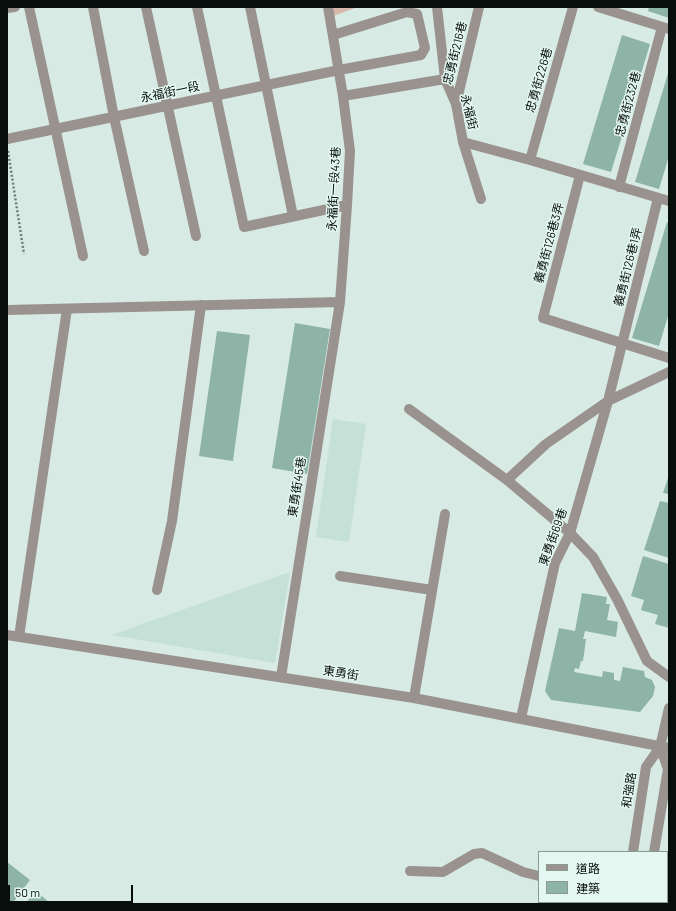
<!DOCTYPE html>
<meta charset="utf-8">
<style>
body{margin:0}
#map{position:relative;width:676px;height:911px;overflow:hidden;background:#d7eae4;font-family:Barlow,"Noto Sans TC",sans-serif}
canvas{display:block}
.frame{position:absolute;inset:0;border:8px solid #080e0c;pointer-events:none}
.legend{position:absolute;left:538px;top:851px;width:130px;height:52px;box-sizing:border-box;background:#e4f8f1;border:1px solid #8c9a95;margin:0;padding:5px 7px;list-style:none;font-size:12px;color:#080e0c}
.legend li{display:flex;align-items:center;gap:8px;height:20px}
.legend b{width:20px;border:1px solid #8c9a95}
.scale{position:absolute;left:8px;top:885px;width:125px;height:18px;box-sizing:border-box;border:2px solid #080e0c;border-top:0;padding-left:5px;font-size:12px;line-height:14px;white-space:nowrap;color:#080e0c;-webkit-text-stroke:3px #e4f8f1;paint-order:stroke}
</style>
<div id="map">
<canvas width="676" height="911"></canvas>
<div class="frame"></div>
<ul class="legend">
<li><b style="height:5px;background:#99928e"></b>道路</li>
<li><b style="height:11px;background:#8eb3a7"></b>建築</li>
</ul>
<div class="scale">50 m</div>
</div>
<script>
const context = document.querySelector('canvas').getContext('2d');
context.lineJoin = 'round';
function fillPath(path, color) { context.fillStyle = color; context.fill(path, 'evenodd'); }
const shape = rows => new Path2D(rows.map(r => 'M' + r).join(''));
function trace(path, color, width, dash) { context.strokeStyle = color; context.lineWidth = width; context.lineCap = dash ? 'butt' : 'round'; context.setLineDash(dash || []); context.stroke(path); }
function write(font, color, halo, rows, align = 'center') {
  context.font = font + ' Barlow,"Noto Sans TC",sans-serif'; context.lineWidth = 3; context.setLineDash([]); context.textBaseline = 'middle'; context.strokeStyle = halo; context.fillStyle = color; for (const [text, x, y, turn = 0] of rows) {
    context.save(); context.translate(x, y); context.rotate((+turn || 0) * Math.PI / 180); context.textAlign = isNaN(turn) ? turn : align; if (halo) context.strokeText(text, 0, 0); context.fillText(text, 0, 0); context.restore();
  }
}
fillPath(shape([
 [333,419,366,424,349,542,316,537],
 [290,572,275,663,112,635,145,623]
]), '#c4e0d7');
fillPath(shape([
 [331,7,358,7,333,16]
]), '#d6b9ab');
fillPath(shape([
 [649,7,669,7,669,18,648,11],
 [622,35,650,44,611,172,583,164],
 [669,70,669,156,659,189,635,182],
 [667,222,669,223,669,313,659,346,632,338],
 [295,323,330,329,307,474,272,468],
 [217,331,250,335,233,461,199,456],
 [669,475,669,494,663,493],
 [660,501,669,503,669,558,644,550],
 [643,556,669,564,669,628,655,624,658,615,641,610,644,600,631,596],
 [582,593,607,597,606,604,610,604,607,620,618,622,616,637,585,631,583,639,586,639,583,661,581,661,579,669,575,668,574,672,602,677,603,671,614,673,614,680,620,681,623,667,644,671,645,677,652,680,655,687,653,696,640,712,551,700,545,691,559,628,575,631],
 [7,862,30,880,12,904,7,904],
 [36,891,51,904,25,904]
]), '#8eb3a7');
trace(shape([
 [8,151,24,254]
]), '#717d79', 2.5, [2, 2]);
trace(shape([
 [29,7,83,256],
 [93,7,114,117,144,251],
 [146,7,196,236],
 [197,7,244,227,347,205],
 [250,7,293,216],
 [437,7,445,79,456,104,463,142,481,199],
 [598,7,669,29],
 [7,8,15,7],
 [343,96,445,79],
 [456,104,479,7],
 [7,139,339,70,421,55,425,48,417,14,407,12,333,35],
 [463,142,530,160,669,201],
 [530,160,573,7],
 [580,175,543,318,669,358],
 [619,187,662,27],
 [7,310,340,302],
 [409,409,507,480,570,533,593,557,617,599,647,661,669,677],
 [507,480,546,444,608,401,669,372],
 [340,576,432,590],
 [157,590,172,521,201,305],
 [7,635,414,698,669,748],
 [19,637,67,309],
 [281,677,340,302,347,205,350,151,343,96,328,7],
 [414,698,445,514],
 [521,718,555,563,570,533,608,401,658,198],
 [633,852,646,767,660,747,669,708],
 [654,852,668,769,660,747],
 [410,871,443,872,474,854,482,853,523,872,539,876],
 [625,904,625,902],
 [646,904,646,902]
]), '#99928e', 10);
write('12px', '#080e0c', '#e4f8f1', [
 ["忠勇街216巷",455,53,-76],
 ["忠勇街226巷",539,80,-74],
 ["永福街一段",170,92,-12],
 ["忠勇街232巷",628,104,-75],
 ["永福街",469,112,76],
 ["永福街一段43巷",334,189,-87],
 ["義勇街126巷3弄",549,243,-75],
 ["義勇街126巷1弄",628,267,-76],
 ["東勇街45巷",297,487,-81],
 ["東勇街69巷",553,537,-70],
 ["東勇街",341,673,9],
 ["和強路",629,790,-81]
]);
</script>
